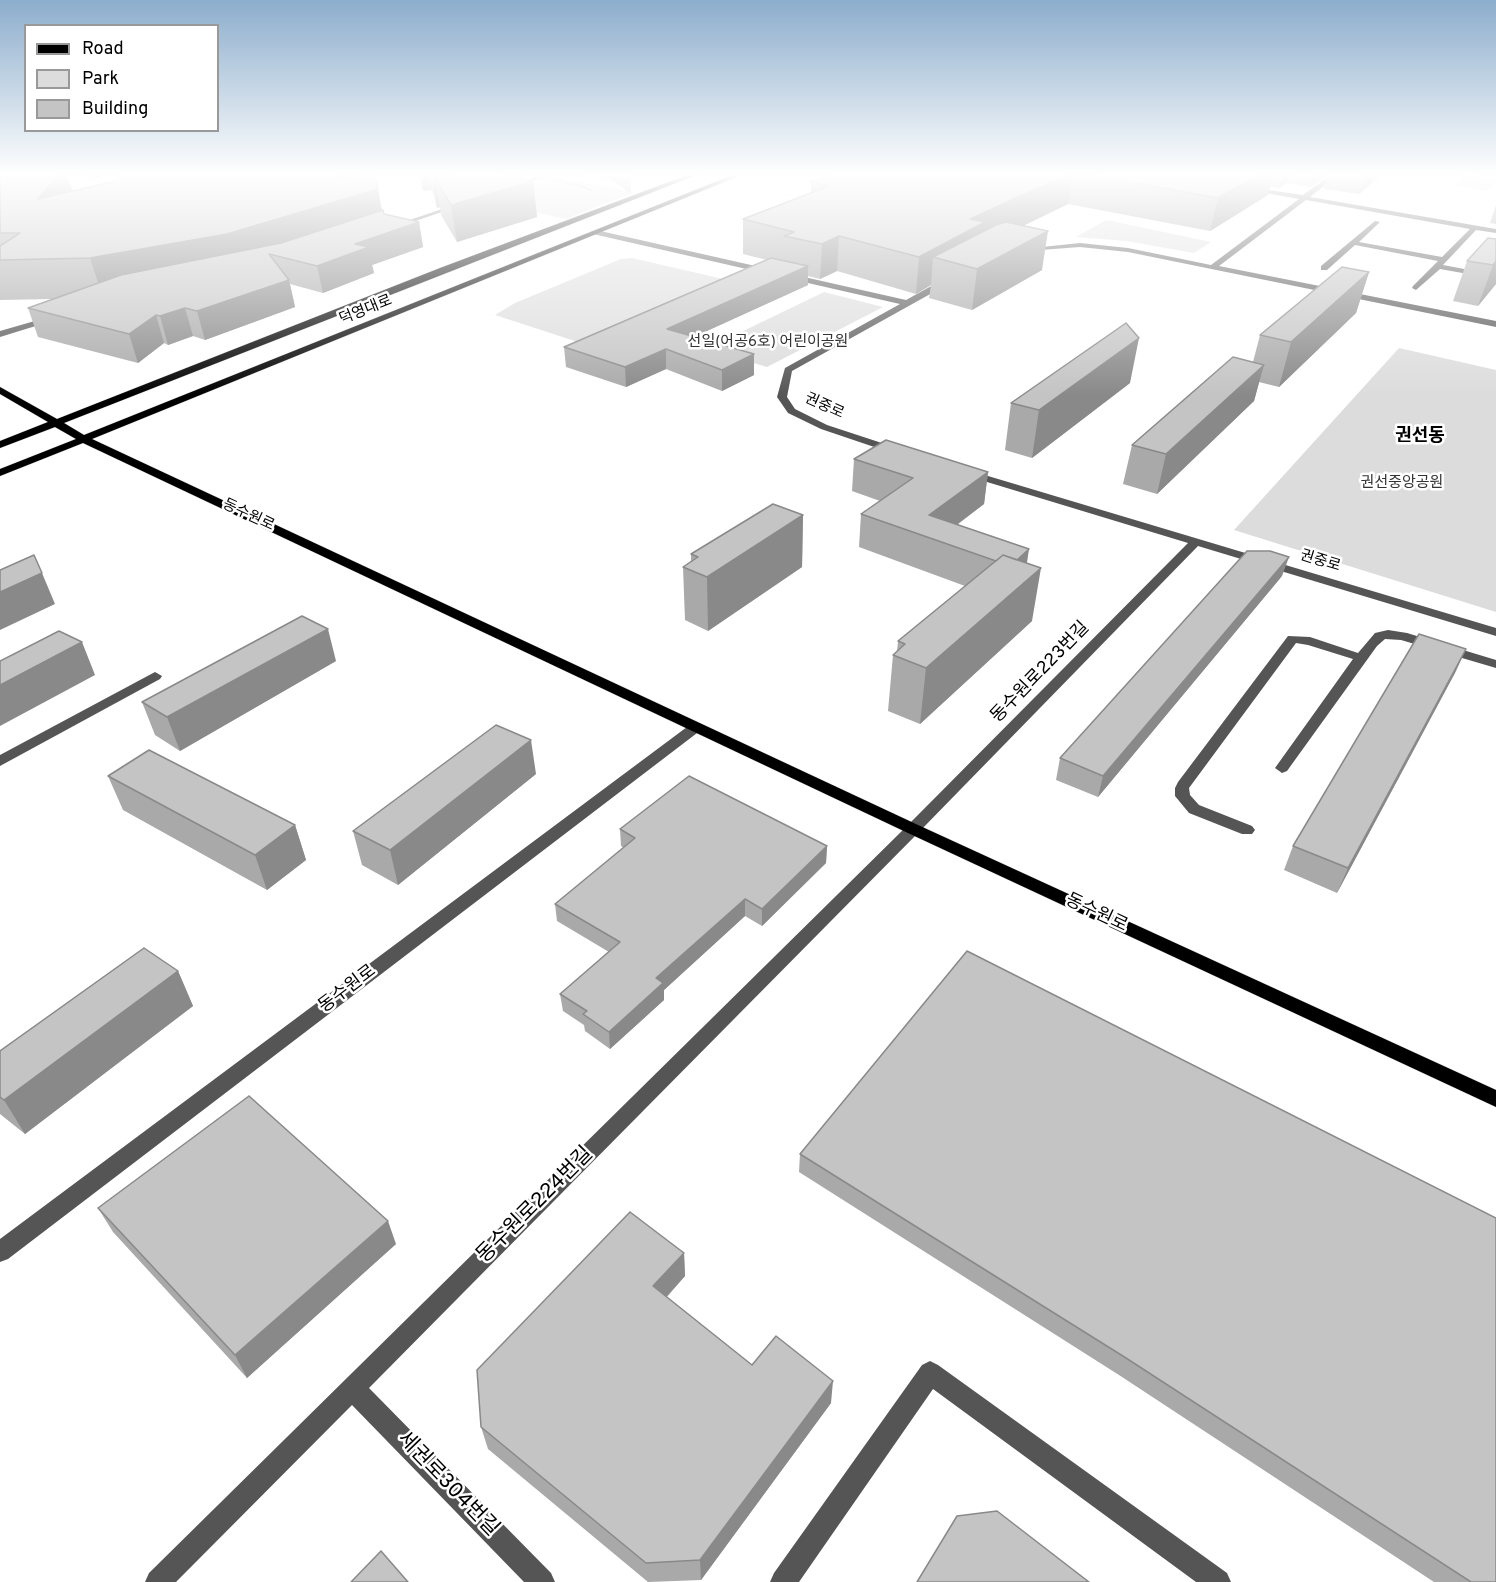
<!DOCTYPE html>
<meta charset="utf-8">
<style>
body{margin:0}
#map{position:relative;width:1496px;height:1582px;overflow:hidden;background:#fff;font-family:Overpass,sans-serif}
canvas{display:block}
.legend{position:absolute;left:24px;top:24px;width:195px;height:108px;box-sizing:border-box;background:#fff;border:2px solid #999;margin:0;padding:8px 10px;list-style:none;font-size:18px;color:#000}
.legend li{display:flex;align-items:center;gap:12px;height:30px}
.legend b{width:30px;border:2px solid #999}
</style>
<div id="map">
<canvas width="1496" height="1582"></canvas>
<ul class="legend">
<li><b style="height:8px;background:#000"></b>Road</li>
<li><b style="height:16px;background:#dcdcdc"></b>Park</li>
<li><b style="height:16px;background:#c4c4c4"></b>Building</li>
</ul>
</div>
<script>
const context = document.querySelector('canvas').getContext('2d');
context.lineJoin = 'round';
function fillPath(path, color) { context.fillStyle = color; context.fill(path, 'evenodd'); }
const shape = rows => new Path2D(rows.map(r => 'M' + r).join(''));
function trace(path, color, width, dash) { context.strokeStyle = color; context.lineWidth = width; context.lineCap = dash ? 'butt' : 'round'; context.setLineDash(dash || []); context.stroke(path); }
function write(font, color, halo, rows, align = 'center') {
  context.font = font + ' Overpass,"Noto Sans KR",sans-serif'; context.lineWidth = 5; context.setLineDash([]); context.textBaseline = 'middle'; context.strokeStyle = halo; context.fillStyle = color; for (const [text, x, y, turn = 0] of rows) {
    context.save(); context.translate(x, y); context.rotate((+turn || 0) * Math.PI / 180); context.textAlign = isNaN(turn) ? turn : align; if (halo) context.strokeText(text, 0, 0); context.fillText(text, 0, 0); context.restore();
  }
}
fillPath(shape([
 [1465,174,1496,178,1496,181,1488,191,1456,186],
 [549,176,634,192,566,219,480,200],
 [1106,220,1211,242,1194,253,1126,241,1076,237],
 [632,258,723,279,581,343,495,315,515,303,621,259],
 [824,292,883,307,767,367,706,349],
 [1399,348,1496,370,1496,612,1234,530]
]), '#dcdcdc');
fillPath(shape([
 [519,174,526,174,582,185,592,190,590,191,581,187,519,174]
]), '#a3a3a3');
const major = shape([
 [690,174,699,174,64,423,84,435,735,174,744,174,92,439,918,825,1496,1090,1496,1107,908,833,83,443,0,476,0,469,76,439,55,427,0,448,0,441,48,422,0,394,0,387,57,419,440,268,690,174]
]);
trace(major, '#dbdbdb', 1);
fillPath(shape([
 [544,174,553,174,515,187,510,186,544,174],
 [1332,174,1339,174,1310,197,1496,229,1496,233,1476,230,1443,265,1496,275,1496,279,1440,269,1416,290,1412,288,1413,286,1438,261,1355,245,1327,270,1321,270,1321,266,1375,221,1380,222,1359,242,1442,257,1470,229,1306,200,1219,266,1496,321,1496,327,1128,252,1080,247,1027,251,1023,249,1080,243,1128,248,1211,265,1299,199,1249,190,1247,187,1303,195,1332,174],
 [457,204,462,205,395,228,389,227,457,204],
 [596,230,906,300,944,279,950,279,950,283,792,371,787,397,795,409,827,425,900,449,900,453,892,453,821,429,788,413,777,397,785,368,900,304,593,234,596,230],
 [52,316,55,316,55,320,0,337,0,331,52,316],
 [968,470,1496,628,1496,636,1198,546,918,833,369,1388,551,1573,555,1582,524,1582,352,1405,176,1582,145,1582,149,1573,908,825,1188,543,964,475,963,473,968,470],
 [1388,630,1407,633,1496,660,1496,668,1401,640,1385,639,1377,646,1287,771,1282,773,1275,768,1353,659,1308,645,1296,643,1189,788,1190,795,1199,805,1252,826,1255,830,1252,834,1242,834,1189,813,1175,796,1175,788,1178,782,1288,636,1310,637,1358,653,1375,633,1388,630],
 [155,672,162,676,160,679,0,766,0,755,155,672],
 [696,723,701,724,703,727,701,730,8,1259,0,1262,0,1239,691,724,696,723],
 [930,1361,938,1365,1227,1573,1231,1582,1196,1582,933,1389,799,1582,770,1582,774,1573,922,1365,930,1361]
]), '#555');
fillPath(major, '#000');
fillPath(shape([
 [0,174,67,174,72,191,345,178,378,189,382,210,384,214,419,222,423,247,372,265,374,273,323,293,290,284,295,307,205,340,193,336,168,345,164,343,138,363,38,337,28,308,52,299,0,300],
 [419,174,499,174,533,181,537,217,457,242,441,215,440,207,437,208,432,190,423,191],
 [579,174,630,174,631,194,612,180],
 [833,174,1382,174,1359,194,1324,189,1328,174,1311,187,1287,183,1279,188,1270,187,1268,195,1210,231,1068,204,1023,226,1042,270,972,310,929,298,931,285,916,294,837,271,820,279,808,276,808,285,694,337,754,354,754,375,722,391,666,369,626,387,566,367,564,347,767,260,743,254,743,219,811,193,811,182],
 [1496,205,1496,224,1490,223],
 [1488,238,1496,284,1478,306,1453,301,1467,261],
 [1369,272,1356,313,1279,387,1259,382,1254,401,1157,494,1123,484,1132,445,1253,362,1260,335],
 [1130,383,1032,458,1005,450,1011,403],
 [854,459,988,472,984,504,957,525,1027,563,1032,621,920,724,888,711,893,655,897,652,898,641,965,586,859,547,861,514,880,501,852,491],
 [803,515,802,567,708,631,685,620,683,567,691,561,691,554],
 [1282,576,1098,797,1056,780,1060,758],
 [336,661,180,751,155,735,142,702],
 [1456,671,1337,893,1284,870,1293,846],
 [536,774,398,885,362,865,353,831],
 [108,776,295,825,306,860,267,890,123,810],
 [620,829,827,846,826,863,762,926,745,916,664,990,664,1000,610,1049,585,1031,584,1025,563,1011,560,994,609,952,557,921,555,904,624,848,621,846],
 [178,971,193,1006,25,1134,0,1114,0,1051],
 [800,1154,1496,1582,1434,1582,1119,1375,799,1172],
 [98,1208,396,1244,247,1378,113,1232],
 [684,1253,685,1276,667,1297,752,1365,831,1403,701,1580,648,1582,488,1449,481,1427]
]), '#a9a9a9');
fillPath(shape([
 [59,174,67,174,76,202,38,199],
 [87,174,112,174,89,180],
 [337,174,345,174,344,199,378,189,384,225,269,254,103,298,90,258,337,179],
 [421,174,430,174,432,190,423,191],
 [432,174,480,174,436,180,440,207,437,208],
 [1069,174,1073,174,1068,204,983,245,933,257,931,285,916,294,919,257,970,219],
 [1259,174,1273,174,1268,195,1210,231,1218,198],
 [1282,174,1290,174,1287,183,1279,188],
 [1315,174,1328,174,1311,187],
 [1365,174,1382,174,1359,194],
 [533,181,537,217,457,242,451,205],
 [419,222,423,247,372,265,374,273,323,293,317,266,355,244],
 [1048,231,1042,270,972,310,977,269],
 [839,236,837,271,820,279,822,244],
 [1496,261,1496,284,1478,306,1493,265],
 [808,266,808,285,667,349,667,329],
 [1369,272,1356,313,1279,387,1291,342],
 [289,280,295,307,205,340,197,311],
 [185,308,193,336,168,345,160,316],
 [156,315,164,343,138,363,129,334],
 [1139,338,1130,383,1032,458,1039,410],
 [666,349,666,369,626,387,625,367],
 [754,354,754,375,722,391,722,370],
 [1264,365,1254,401,1157,494,1166,454],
 [988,472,984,504,936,540,929,515],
 [803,515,802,567,708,631,707,577],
 [1029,549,1024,583,1041,568,1032,621,920,724,926,668,1009,566],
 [1289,557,1282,576,1098,797,1103,776],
 [42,573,55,604,0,630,0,592],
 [328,629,336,661,180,751,167,717],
 [82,642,95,675,0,726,0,685],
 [1466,649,1456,671,1337,893,1348,868],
 [531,740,536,774,398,885,390,850],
 [295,825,306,860,267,890,255,855],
 [827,846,826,863,762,926,762,909],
 [745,899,745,916,664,990,664,1000,610,1049,609,1032,656,978],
 [178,971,193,1006,25,1134,4,1100],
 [388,1221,396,1244,247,1378,235,1355],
 [684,1253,685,1276,655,1309,653,1286],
 [833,1381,831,1403,701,1580,700,1560]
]), '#898989');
const building = shape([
 [0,174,59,174,38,199,116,181,119,174,337,174,337,179,374,176,378,189,227,234,90,258,0,260,0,246,20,233,0,233,0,174],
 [454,174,499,174,533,181,451,205,436,180,454,174],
 [833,174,1069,174,970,219,985,222,919,257,839,236,822,244,784,236,794,232,743,219,829,186,811,182,833,174],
 [1084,174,1259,174,1218,198,1084,174],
 [383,210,384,214,419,222,355,244,369,247,317,266,269,254,289,280,197,311,185,308,160,316,156,315,129,334,28,308,121,275,281,243,383,210],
 [1006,222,1048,231,977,269,933,257,996,225,1006,222],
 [1488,238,1496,239,1496,261,1493,265,1467,261,1488,238],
 [771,258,808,266,667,329,754,354,722,370,666,349,625,367,564,347,771,258],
 [1342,267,1369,272,1291,342,1260,335,1342,267],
 [1126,323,1139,338,1039,410,1011,403,1126,323],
 [1233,357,1264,365,1166,454,1132,445,1233,357],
 [886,440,988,472,929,515,1029,549,1017,560,1003,555,996,561,861,514,913,478,854,459,886,440],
 [773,504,803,515,707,577,683,567,698,557,691,554,773,504],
 [1247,551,1270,551,1289,557,1103,776,1060,758,1247,551],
 [34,555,42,573,0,592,0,570,34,555],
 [1003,555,1041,568,926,668,893,655,905,644,898,641,1003,555],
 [302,616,328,629,167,717,142,702,302,616],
 [59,631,82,642,0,685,0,661,59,631],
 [1419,634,1466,649,1348,868,1293,846,1419,634],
 [496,725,531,740,390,850,353,831,496,725],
 [149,750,295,825,255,855,108,776,149,750],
 [689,776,827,846,762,909,745,899,656,978,663,983,609,1032,583,1014,587,1011,560,994,620,942,555,904,635,838,620,829,689,776],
 [144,948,178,971,4,1100,0,1097,0,1051,144,948],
 [967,951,1496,1218,1496,1582,1471,1582,1126,1358,800,1154,967,951],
 [249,1096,388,1221,235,1355,98,1208,249,1096],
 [630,1212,684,1253,653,1286,752,1365,776,1336,833,1381,700,1560,646,1563,481,1427,477,1370,630,1212],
 [997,1511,1089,1582,917,1582,957,1516,997,1511],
 [381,1551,408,1582,351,1582,381,1551]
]);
fillPath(building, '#c4c4c4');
trace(building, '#898989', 1.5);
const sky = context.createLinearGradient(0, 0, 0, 396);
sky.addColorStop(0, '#8cadcc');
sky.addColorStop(0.44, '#fff');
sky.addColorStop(1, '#ffffff00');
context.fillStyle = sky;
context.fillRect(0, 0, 1496, 396);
write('15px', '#000', '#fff', [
 ["덕영대로",366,311,-22],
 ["권중로",824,407,24],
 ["동수원로",248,516,25],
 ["권중로",1320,562,17]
]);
write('15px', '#333', '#fff', [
 ["선일(어공6호) 어린이공원",768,343],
 ["권선중앙공원",1402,484]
]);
write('bold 18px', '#000', '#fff', [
 ["권선동",1420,437]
]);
write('18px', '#000', '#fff', [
 ["동수원로223번길",1041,673,-46],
 ["동수원로",1096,914,25],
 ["동수원로",348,990,-37]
]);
write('21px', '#000', '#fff', [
 ["동수원로224번길",536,1206,-45],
 ["세권로304번길",447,1485,46]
]);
</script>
